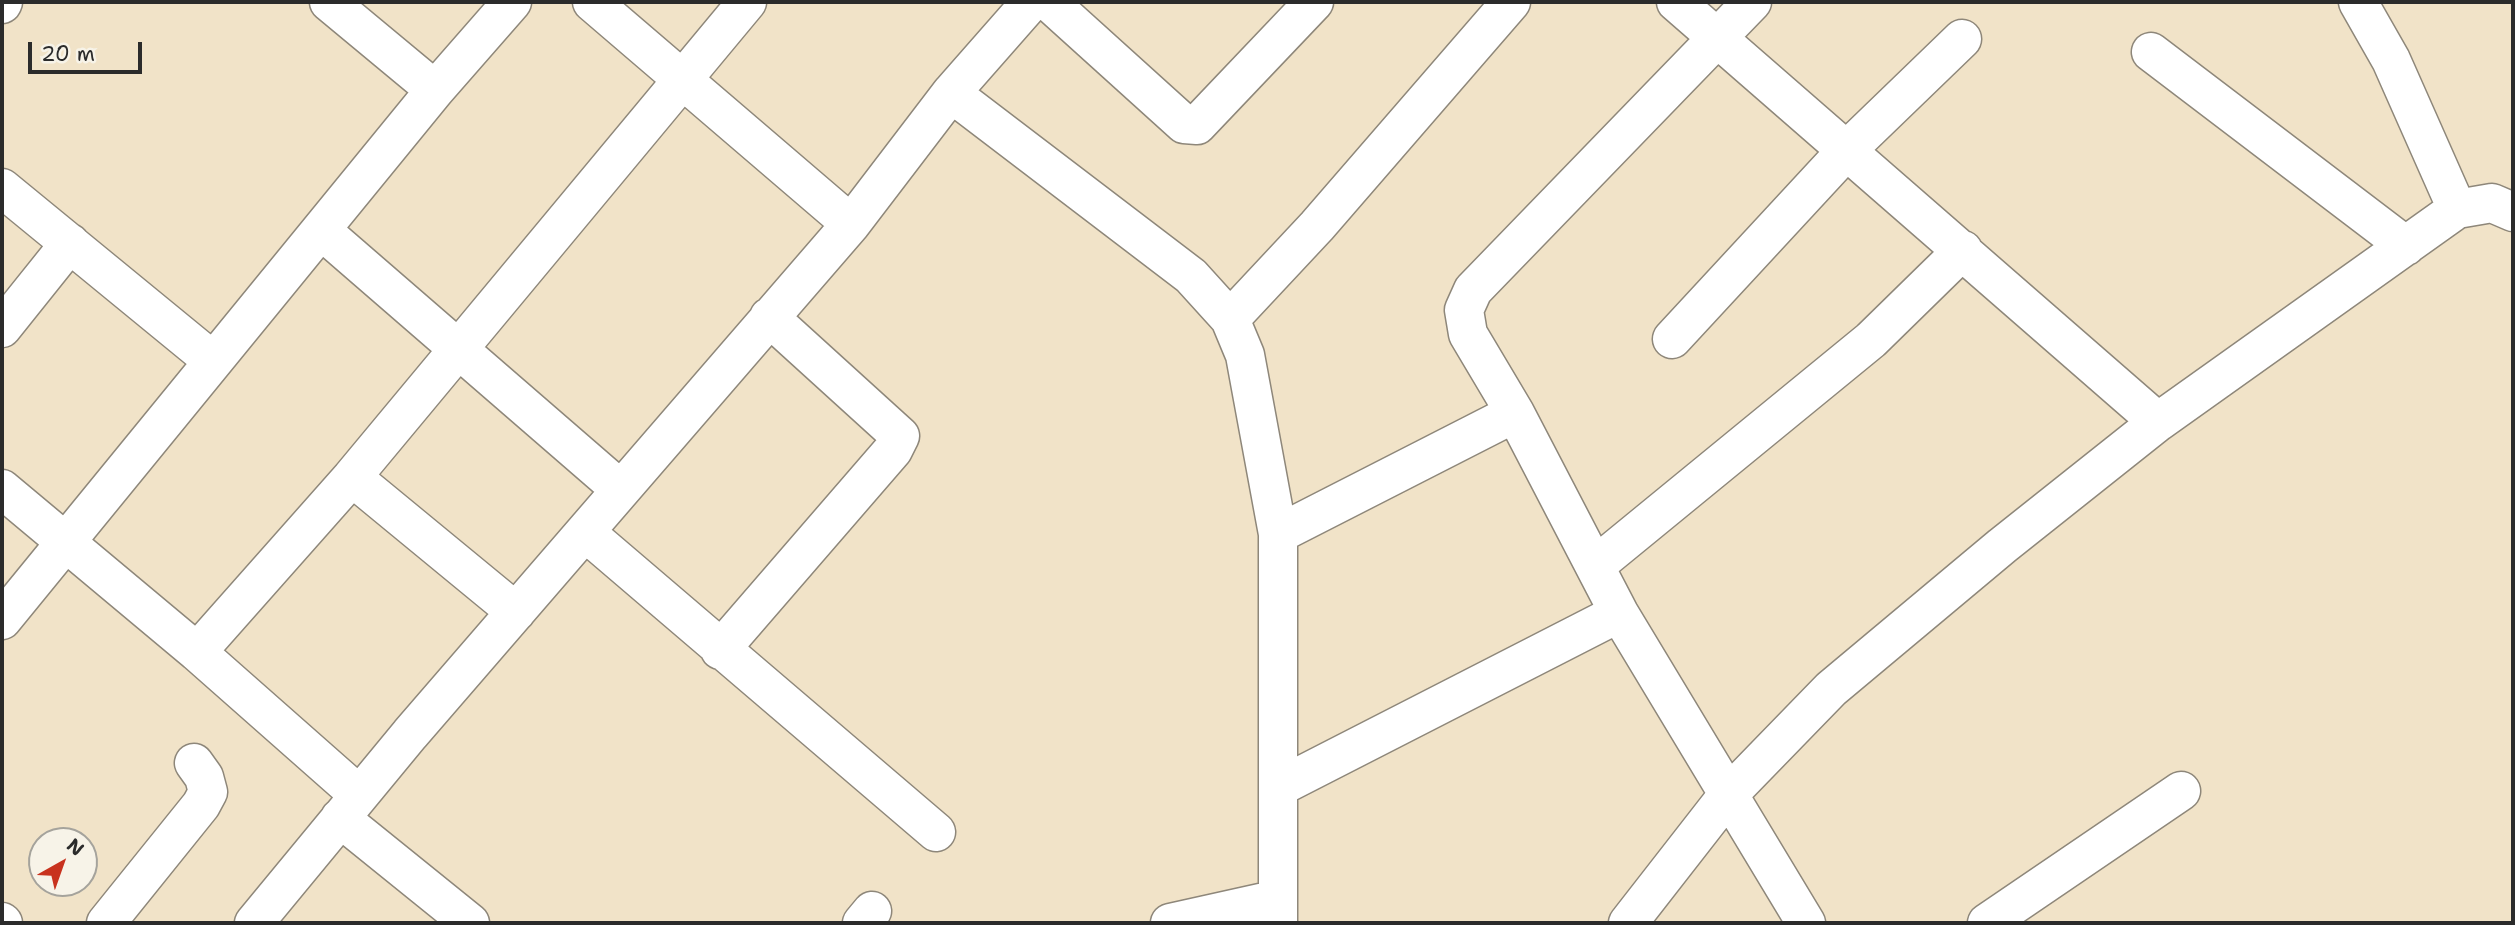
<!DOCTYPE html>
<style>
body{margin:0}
#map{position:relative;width:2515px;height:925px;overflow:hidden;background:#f1e3c8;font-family:"Shantell Sans",sans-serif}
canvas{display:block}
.frame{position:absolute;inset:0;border:4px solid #2b2b2b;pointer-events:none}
.north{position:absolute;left:28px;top:827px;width:70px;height:70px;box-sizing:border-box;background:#f7f3e8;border:2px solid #a5a39c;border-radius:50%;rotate:40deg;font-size:19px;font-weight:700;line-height:28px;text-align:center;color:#2b2b2b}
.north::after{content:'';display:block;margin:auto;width:24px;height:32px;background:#c8321e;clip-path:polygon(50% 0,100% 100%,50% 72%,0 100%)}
.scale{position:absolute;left:28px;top:42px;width:114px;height:32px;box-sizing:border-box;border:4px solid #2b2b2b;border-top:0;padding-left:9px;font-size:21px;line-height:24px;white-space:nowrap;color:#2b2b2b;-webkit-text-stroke:5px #f7f3e8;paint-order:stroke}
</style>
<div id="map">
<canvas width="2515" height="925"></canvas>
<div class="frame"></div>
<div class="north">N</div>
<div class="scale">20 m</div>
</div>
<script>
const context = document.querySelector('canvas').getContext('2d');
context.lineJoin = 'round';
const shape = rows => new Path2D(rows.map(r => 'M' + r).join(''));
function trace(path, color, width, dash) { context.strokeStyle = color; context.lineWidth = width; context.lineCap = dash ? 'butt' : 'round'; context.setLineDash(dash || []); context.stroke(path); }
const minor = shape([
 [329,2,435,90,512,2],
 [592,2,851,224],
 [1049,2,1184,124,1197,125,1314,2],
 [1676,2,2158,422],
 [1752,2,1473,290,1464,310,1468,334,1515,413,1619,613,1806,923],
 [2358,2,2391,60,2457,209],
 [2,4,3,2],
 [2151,52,2406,246],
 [951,93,1031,2],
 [2,188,213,361],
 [321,230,621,490],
 [1230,319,1317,226,1511,2],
 [2,328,70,243],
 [1672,339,1846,151,1962,39],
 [352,477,747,2],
 [2,489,197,652,359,795],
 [585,532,936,832],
 [1278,534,1515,413],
 [1595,566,1871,340,1963,250],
 [2,620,435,90],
 [720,650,893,450,900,436,769,317],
 [197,652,352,477,516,612],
 [1279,787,1619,613],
 [340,818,470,923],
 [2,922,3,923],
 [106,923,201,805,208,792,204,777,194,763],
 [254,923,410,734,851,224,951,93,1191,276,1230,319,1245,355,1278,534,1278,923],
 [862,923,872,911],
 [1170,923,1278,899],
 [1628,923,1727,796,1831,689,2002,546,2158,422,2457,209,2492,203,2513,212],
 [1987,923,2181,791]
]);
trace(minor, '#8e877a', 41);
trace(minor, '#fff', 38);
</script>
